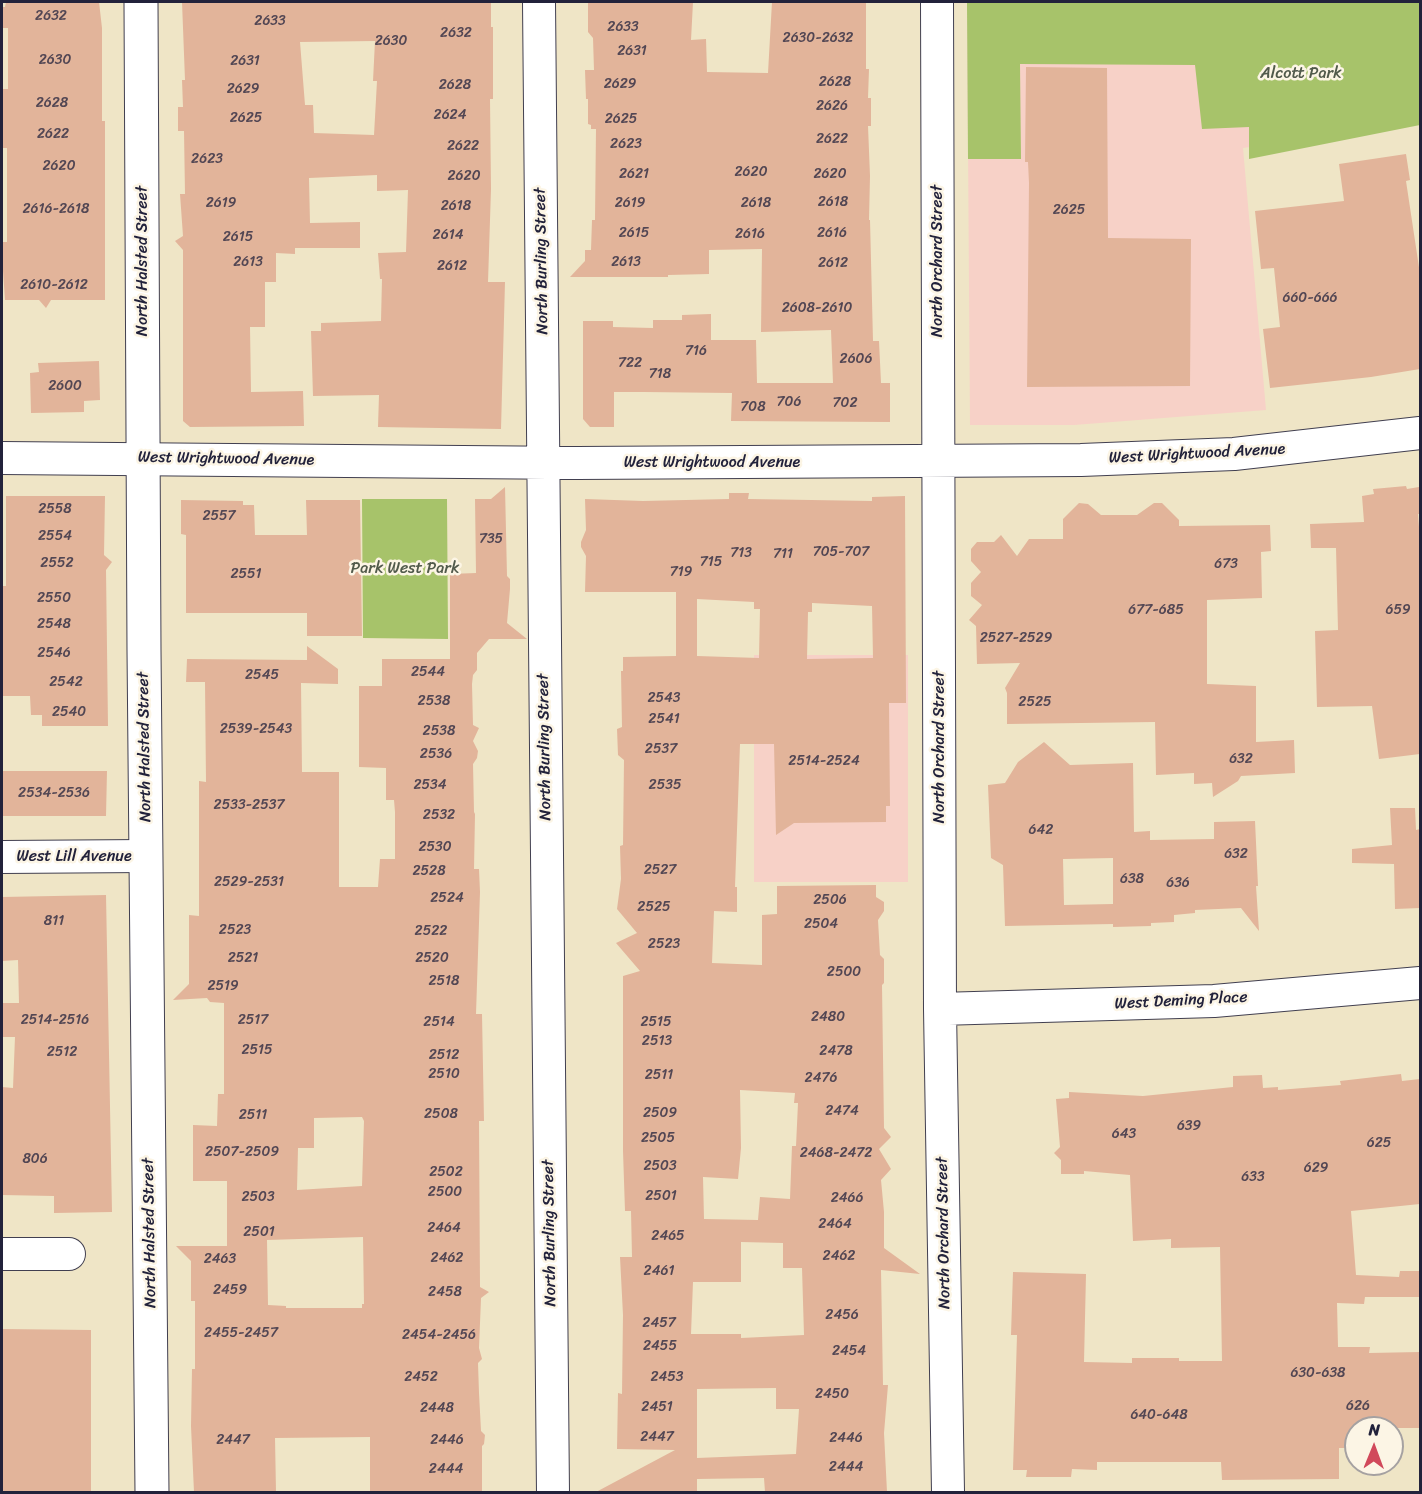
<!DOCTYPE html>
<style>
body{margin:0}
#map{position:relative;width:1422px;height:1494px;overflow:hidden;background:#efe5c6;font-family:Sriracha,sans-serif}
canvas{display:block}
.frame{position:absolute;inset:0;border:3px solid #22223b;pointer-events:none}
.north{position:absolute;left:1344px;top:1416px;width:60px;height:60px;box-sizing:border-box;background:#fcf5e5;border:2px solid #a5a1a1;border-radius:50%;rotate:1deg;font-size:16px;font-weight:700;line-height:24px;text-align:center;color:#22223b}
.north::after{content:'';display:block;margin:auto;width:21px;height:27px;background:#d1495b;clip-path:polygon(50% 0,100% 100%,50% 72%,0 100%)}
</style>
<div id="map">
<canvas width="1422" height="1494"></canvas>
<div class="frame"></div>
<div class="north">N</div>
</div>
<script>
const context = document.querySelector('canvas').getContext('2d');
context.lineJoin = 'round';
function fillPath(path, color) { context.fillStyle = color; context.fill(path, 'evenodd'); }
const shape = rows => new Path2D(rows.map(r => 'M' + r).join(''));
function trace(path, color, width, dash) { context.strokeStyle = color; context.lineWidth = width; context.lineCap = dash ? 'butt' : 'round'; context.setLineDash(dash || []); context.stroke(path); }
function write(font, color, halo, rows, align = 'center') {
  context.font = font + ' Sriracha,sans-serif'; context.lineWidth = 5; context.setLineDash([]); context.textBaseline = 'middle'; context.strokeStyle = halo; context.fillStyle = color; for (const [text, x, y, turn = 0] of rows) {
    context.save(); context.translate(x, y); context.rotate((+turn || 0) * Math.PI / 180); context.textAlign = isNaN(turn) ? turn : align; if (halo) context.strokeText(text, 0, 0); context.fillText(text, 0, 0); context.restore();
  }
}
fillPath(shape([
 [967,2,1420,2,1257,146,1243,148,1266,410,1074,425,970,425],
 [754,655,908,655,908,882,754,882]
]), '#f7d1c7');
fillPath(shape([
 [967,2,1420,2,1420,125,1249,159,1249,127,1202,129,1195,65,1020,64,1021,159,968,159],
 [447,499,448,639,363,638,362,499]
]), '#a7c36a');
fillPath(shape([
 [6,2,99,2,102,28,102,121,105,121,105,300,51,300,46,308,39,300,5,300,3,271,2,271,2,242,7,242,7,148,2,148,2,89,8,89,8,28,2,28,2,7,5,7],
 [182,2,491,2,491,27,493,27,493,99,490,99,491,189,488,282,505,282,501,429,378,427,379,395,313,396,311,331,321,331,321,323,381,321,382,279,380,279,378,253,406,252,408,190,377,191,377,175,309,178,310,223,360,222,360,248,295,248,295,254,276,253,276,282,265,282,265,327,250,327,251,392,303,391,304,426,190,427,183,421,183,250,175,241,183,236,180,194,185,194,184,131,178,131,178,107,183,107,182,80,185,80],
 [375,41,373,81,377,81,374,135,314,133,313,105,305,105,300,42],
 [588,2,693,2,691,40,706,39,707,72,768,73,772,2,866,2,866,69,869,69,868,98,871,98,871,126,868,126,870,176,869,220,870,220,873,341,879,341,881,383,890,383,890,422,731,421,732,393,644,392,614,392,614,427,590,427,583,419,583,321,613,321,613,327,653,328,653,320,682,320,682,315,711,314,711,340,756,340,757,383,833,383,831,330,761,332,762,249,709,250,709,274,668,275,668,277,570,277,585,261,585,250,591,250,592,220,595,220,596,129,591,129,591,125,588,124,588,99,586,99,585,70,594,70,593,38,588,32],
 [1026,67,1107,68,1108,238,1191,239,1190,386,1027,387,1029,183,1028,162,1025,162],
 [1406,154,1410,180,1406,181,1420,274,1420,369,1371,377,1270,388,1263,329,1280,327,1274,268,1261,269,1255,211,1344,201,1339,164],
 [99,361,100,400,84,401,84,412,31,413,30,373,39,372,38,363],
 [1406,486,1407,489,1419,487,1420,498,1420,514,1418,514,1420,540,1420,754,1379,759,1372,706,1317,707,1315,631,1338,630,1336,548,1311,548,1310,524,1364,522,1362,496,1374,494,1373,489],
 [505,487,507,576,510,579,510,589,507,623,527,639,489,639,477,653,477,670,473,675,472,684,473,725,479,728,473,741,478,751,477,758,473,764,474,812,475,814,474,869,479,869,480,892,476,1014,482,1014,484,1121,479,1121,480,1287,489,1292,481,1298,479,1348,482,1359,478,1363,479,1393,481,1431,485,1435,484,1444,482,1446,482,1492,370,1492,370,1437,275,1438,276,1492,194,1492,191,1426,192,1369,195,1369,195,1301,191,1301,191,1261,176,1246,227,1246,227,1181,193,1181,193,1125,217,1126,218,1094,224,1094,224,1003,210,1002,207,998,173,1000,189,984,189,915,199,916,199,781,206,782,205,682,186,682,187,659,307,660,307,646,338,669,338,684,301,683,302,772,339,772,339,887,378,887,380,859,395,859,395,812,394,800,386,800,386,768,359,767,359,686,382,686,382,659,450,659,450,574,476,573,475,499,491,499],
 [362,1117,364,1121,362,1186,297,1190,298,1148,314,1148,314,1118],
 [363,1237,364,1304,362,1304,362,1308,286,1308,286,1306,268,1305,267,1240],
 [729,493,749,493,748,499,811,500,872,501,872,497,905,496,906,703,889,703,890,806,886,806,886,822,794,823,776,835,774,744,740,744,735,887,737,887,737,912,714,911,712,963,762,965,762,915,777,914,777,886,876,885,876,897,884,902,884,911,878,920,880,955,884,959,884,983,882,985,884,1128,891,1137,879,1149,891,1169,881,1180,884,1212,884,1248,920,1274,881,1270,883,1385,888,1385,884,1433,887,1492,765,1492,764,1478,697,1479,697,1492,596,1492,675,1450,617,1449,618,1393,622,1394,623,1315,620,1257,632,1257,631,1211,625,1211,623,1151,623,976,640,971,616,943,637,933,617,909,621,879,620,846,623,845,624,760,618,755,617,729,622,727,621,671,623,671,623,657,676,656,676,592,585,592,586,556,581,547,581,542,586,530,585,499,643,501,729,499],
 [697,599,754,602,754,609,760,609,759,658,697,656],
 [812,603,872,606,873,658,807,659,808,612,812,612],
 [740,1090,795,1093,794,1103,798,1103,796,1146,792,1146,790,1199,760,1197,758,1220,704,1219,703,1177,738,1179,741,1148],
 [741,1242,783,1243,783,1268,802,1268,804,1335,741,1338,741,1334,691,1334,693,1282,741,1282],
 [776,1388,776,1409,799,1409,796,1454,697,1458,697,1389],
 [6,496,105,496,104,555,112,562,106,570,108,726,42,726,42,715,31,715,30,696,2,696,2,586,6,586],
 [181,500,243,501,243,505,254,505,255,535,307,535,306,500,360,500,362,636,307,636,307,613,186,613,186,535,181,534],
 [1079,503,1088,504,1101,515,1137,515,1154,503,1162,503,1179,520,1179,526,1270,525,1271,551,1261,552,1262,598,1207,600,1207,684,1256,686,1256,742,1294,740,1295,773,1241,776,1238,781,1213,797,1212,783,1194,784,1194,773,1156,775,1155,722,1007,724,1007,693,1005,688,1020,663,977,664,976,626,969,620,982,605,971,596,971,583,981,572,971,561,971,549,977,542,994,542,1001,535,1017,556,1029,539,1063,539,1063,519],
 [1044,742,1070,765,1133,763,1134,832,1150,831,1150,840,1214,839,1214,822,1255,821,1258,886,1256,886,1259,931,1241,908,1195,910,1195,913,1174,915,1174,922,1151,923,1151,926,1113,927,1113,924,1005,926,1003,865,991,858,988,785,1005,783,1018,762],
 [1113,858,1113,904,1064,905,1063,859],
 [2,771,107,771,106,816,2,816],
 [1390,808,1415,808,1416,830,1420,829,1420,908,1395,909,1394,864,1352,863,1352,849,1392,845],
 [106,895,112,1212,54,1213,54,1196,2,1195,2,1087,13,1088,15,1037,2,1037,2,1003,19,1003,18,960,2,961,2,897],
 [1401,1074,1402,1081,1420,1079,1420,1204,1351,1211,1356,1275,1399,1277,1400,1271,1420,1271,1420,1297,1365,1297,1364,1304,1337,1303,1338,1347,1370,1347,1369,1353,1420,1352,1420,1428,1356,1428,1356,1448,1339,1448,1339,1479,1222,1480,1221,1462,1097,1462,1097,1470,1072,1469,1071,1477,1026,1477,1027,1470,1013,1470,1017,1335,1011,1335,1013,1272,1086,1274,1084,1362,1132,1363,1132,1358,1179,1358,1179,1361,1222,1361,1220,1247,1171,1248,1171,1239,1133,1241,1130,1175,1084,1171,1084,1174,1061,1174,1061,1160,1054,1153,1060,1147,1056,1099,1069,1098,1069,1092,1143,1096,1233,1087,1233,1076,1262,1075,1263,1088,1278,1087,1278,1090,1341,1085,1340,1081],
 [2,1329,91,1330,91,1492,2,1492]
]), '#e2b49a');
const minor = shape([
 [539,2,553,1492],
 [937,2,940,1009,948,1492],
 [2,458,577,463,1081,460,1234,454,1420,433],
 [2,857,146,856],
 [940,1009,1214,1001,1420,983],
 [2,1254,69,1254]
]);
const major = shape([
 [141,2,144,650,152,1492]
]);
trace(minor, '#413f50', 34);
trace(major, '#413f50', 35);
trace(minor, '#fff', 32);
trace(major, '#fff', 33);
write('14px', '#524653', null, [
 ["2632",51,16],
 ["2633",270,21],
 ["2633",623,27],
 ["2632",456,33],
 ["2630-2632",818,38],
 ["2630",391,41],
 ["2631",632,51],
 ["2630",55,60],
 ["2631",245,61],
 ["2628",835,82],
 ["2629",620,84],
 ["2628",455,85],
 ["2629",243,89],
 ["2628",52,103],
 ["2626",832,106],
 ["2624",450,115],
 ["2625",246,118],
 ["2625",621,119],
 ["2622",53,134],
 ["2622",832,139],
 ["2623",626,144],
 ["2622",463,146],
 ["2623",207,159],
 ["2620",59,166],
 ["2620",751,172],
 ["2621",634,174],
 ["2620",830,174],
 ["2620",464,176],
 ["2618",833,202],
 ["2619",221,203],
 ["2619",630,203],
 ["2618",756,203],
 ["2618",456,206],
 ["2616-2618",56,209],
 ["2625",1069,210],
 ["2615",634,233],
 ["2616",832,233],
 ["2616",750,234],
 ["2614",448,235],
 ["2615",238,237],
 ["2613",248,262],
 ["2613",626,262],
 ["2612",833,263],
 ["2612",452,266],
 ["2610-2612",54,285],
 ["660-666",1310,298],
 ["2608-2610",817,308],
 ["716",696,351],
 ["2606",856,359],
 ["722",630,363],
 ["718",660,374],
 ["2600",65,386],
 ["706",789,402],
 ["702",845,403],
 ["708",753,407],
 ["2558",55,509],
 ["2557",219,516],
 ["2554",55,536],
 ["735",491,539],
 ["705-707",841,552],
 ["713",741,553],
 ["711",783,554],
 ["715",711,562],
 ["2552",57,563],
 ["673",1226,564],
 ["719",681,572],
 ["2551",246,574],
 ["2550",54,598],
 ["677-685",1156,610],
 ["659",1398,610],
 ["2548",54,624],
 ["2527-2529",1016,638],
 ["2546",54,653],
 ["2544",428,672],
 ["2545",262,675],
 ["2542",66,682],
 ["2543",664,698],
 ["2538",434,701],
 ["2525",1035,702],
 ["2540",69,712],
 ["2541",664,719],
 ["2539-2543",256,729],
 ["2538",439,731],
 ["2537",661,749],
 ["2536",436,754],
 ["632",1241,759],
 ["2514-2524",824,761],
 ["2534",430,785],
 ["2535",665,785],
 ["2534-2536",54,793],
 ["2533-2537",249,805],
 ["2532",439,815],
 ["642",1041,830],
 ["2530",435,847],
 ["632",1236,854],
 ["2527",660,870],
 ["2528",429,871],
 ["638",1132,879],
 ["2529-2531",249,882],
 ["636",1178,883],
 ["2524",447,898],
 ["2506",830,900],
 ["2525",654,907],
 ["811",54,921],
 ["2504",821,924],
 ["2523",235,930],
 ["2522",431,931],
 ["2523",664,944],
 ["2521",243,958],
 ["2520",432,958],
 ["2500",844,972],
 ["2518",444,981],
 ["2519",223,986],
 ["2480",828,1017],
 ["2514-2516",55,1020],
 ["2517",253,1020],
 ["2514",439,1022],
 ["2515",656,1022],
 ["2513",657,1041],
 ["2515",257,1050],
 ["2478",836,1051],
 ["2512",62,1052],
 ["2512",444,1055],
 ["2510",444,1074],
 ["2511",659,1075],
 ["2476",821,1078],
 ["2474",842,1111],
 ["2509",660,1113],
 ["2508",441,1114],
 ["2511",253,1115],
 ["639",1189,1126],
 ["643",1124,1134],
 ["2505",658,1138],
 ["625",1379,1143],
 ["2507-2509",242,1152],
 ["2468-2472",836,1153],
 ["806",35,1159],
 ["2503",660,1166],
 ["629",1316,1168],
 ["2502",446,1172],
 ["633",1253,1177],
 ["2500",445,1192],
 ["2501",661,1196],
 ["2503",258,1197],
 ["2466",847,1198],
 ["2464",835,1224],
 ["2464",444,1228],
 ["2501",259,1232],
 ["2465",668,1236],
 ["2462",839,1256],
 ["2462",447,1258],
 ["2463",220,1259],
 ["2461",659,1271],
 ["2459",230,1290],
 ["2458",445,1292],
 ["2456",842,1315],
 ["2457",659,1323],
 ["2455-2457",241,1333],
 ["2454-2456",439,1335],
 ["2455",660,1346],
 ["2454",849,1351],
 ["630-638",1318,1373],
 ["2452",421,1377],
 ["2453",667,1377],
 ["2450",832,1394],
 ["626",1358,1406],
 ["2451",657,1407],
 ["2448",437,1408],
 ["640-648",1159,1415],
 ["2447",657,1437],
 ["2446",846,1438],
 ["2447",233,1440],
 ["2446",447,1440],
 ["2444",846,1467],
 ["2444",446,1469]
]);
write('16px', '#515a4b', '#fcf5e5', [
 ["Alcott Park",1301,74],
 ["Park West Park",405,569]
]);
write('16px', '#22223b', '#fcf5e5', [
 ["North Halsted Street",143,261,-90],
 ["North Burling Street",542,261,-91],
 ["North Orchard Street",938,261,-90],
 ["West Wrightwood Avenue",1197,454,-3],
 ["West Wrightwood Avenue",226,459,1],
 ["West Wrightwood Avenue",712,463],
 ["North Halsted Street",145,747,-91],
 ["North Burling Street",545,747,-91],
 ["North Orchard Street",940,747,-90],
 ["West Lill Avenue",74,857],
 ["West Deming Place",1181,1001,-3],
 ["North Halsted Street",150,1233,-91],
 ["North Burling Street",550,1233,-91],
 ["North Orchard Street",944,1233,-91]
]);
</script>
